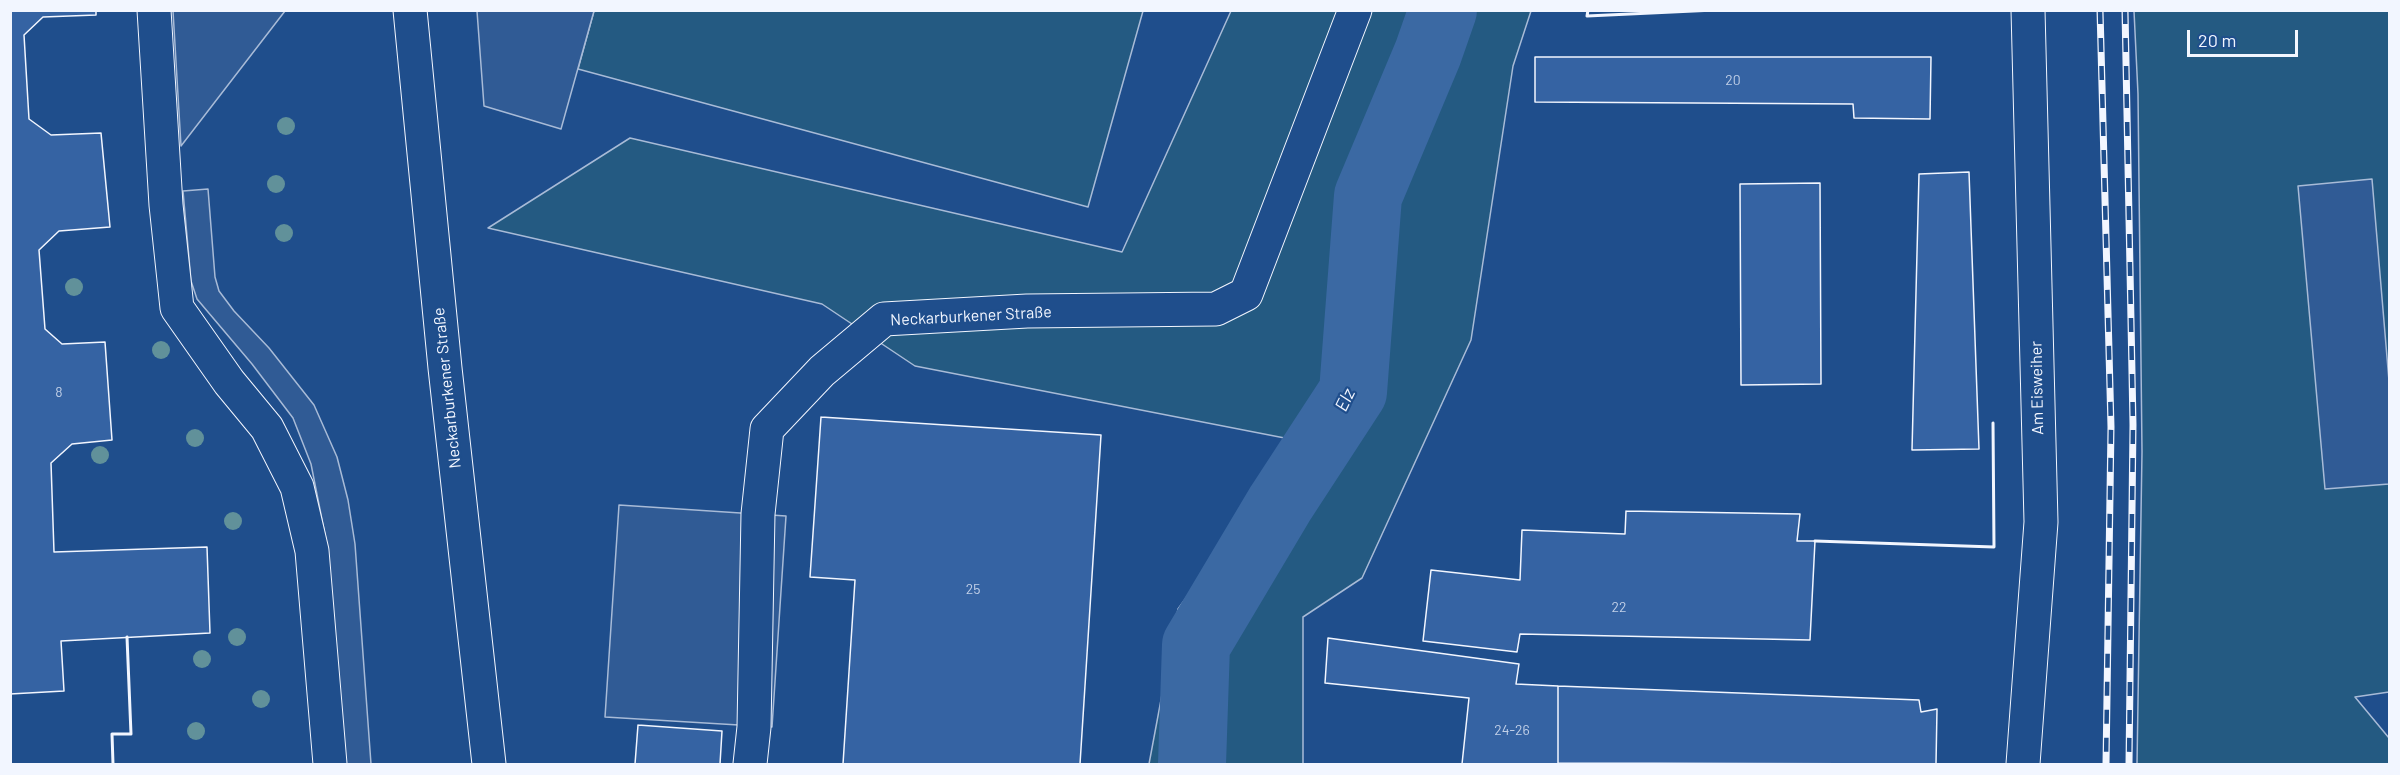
<!DOCTYPE html>
<meta charset="utf-8">
<style>
body{margin:0}
#map{position:relative;width:2400px;height:775px;overflow:hidden;background:#1f4e8c;font-family:Barlow,sans-serif}
canvas{display:block}
.frame{position:absolute;inset:0;border:12px solid #f2f6ff;pointer-events:none}
.scale{position:absolute;left:2187px;top:30px;width:111px;height:27px;box-sizing:border-box;border:3px solid #f2f6ff;border-top:0;padding-left:8px;font-size:18px;line-height:21px;white-space:nowrap;color:#f2f6ff;-webkit-text-stroke:4px #1f4e8c;paint-order:stroke}
</style>
<div id="map">
<canvas width="2400" height="775"></canvas>
<div class="frame"></div>
<div class="scale">20 m</div>
</div>
<script>
const context = document.querySelector('canvas').getContext('2d');
context.lineJoin = 'round';
function fillPath(path, color) { context.fillStyle = color; context.fill(path, 'evenodd'); }
const shape = rows => new Path2D(rows.map(r => 'M' + r).join(''));
function trace(path, color, width, dash) { context.strokeStyle = color; context.lineWidth = width; context.lineCap = dash ? 'butt' : 'round'; context.setLineDash(dash || []); context.stroke(path); }
function write(font, color, halo, rows, align = 'center') {
  context.font = font + ' Barlow,sans-serif'; context.lineWidth = 4.5; context.setLineDash([]); context.textBaseline = 'middle'; context.strokeStyle = halo; context.fillStyle = color; for (const [text, x, y, turn = 0] of rows) {
    context.save(); context.translate(x, y); context.rotate((+turn || 0) * Math.PI / 180); context.textAlign = isNaN(turn) ? turn : align; if (halo) context.strokeText(text, 0, 0); context.fillText(text, 0, 0); context.restore();
  }
}
const green = shape([
 [594,11,1143,11,1088,207,578,69,594,11],
 [1231,11,1531,11,1513,66,1471,340,1362,578,1303,617,1303,764,1149,764,1178,609,1300,441,915,366,822,304,488,228,630,138,1122,252,1231,11],
 [2134,11,2389,11,2389,692,2355,697,2389,738,2389,764,2137,764,2142,452,2138,94,2134,11]
]);
fillPath(green, '#245a82');
trace(green, '#a8bbd7', 1.5);
const parking = shape([
 [173,11,285,11,181,146,173,11],
 [477,11,594,11,561,129,484,106,477,11],
 [2372,179,2389,381,2389,484,2325,489,2298,186,2372,179],
 [208,189,215,277,219,291,234,311,269,348,314,405,337,457,348,500,355,544,371,764,343,764,327,545,311,464,293,418,252,364,197,299,191,281,183,191,208,189],
 [619,505,786,516,772,727,605,717,619,505]
]);
fillPath(parking, '#305b95');
trace(parking, '#a8bbd7', 1.5);
trace(shape([
 [1192,764,1196,645,1280,504,1353,392,1368,196,1428,53,1443,10]
]), '#3b69a3', 68);
const building = shape([
 [10,10,96,10,96,15,43,17,24,35,29,119,51,135,101,133,110,227,59,231,39,250,45,329,62,344,105,342,112,440,72,444,51,463,54,552,207,547,210,633,61,641,64,691,10,694,10,10],
 [1535,57,1931,57,1930,119,1854,118,1853,104,1535,102,1535,57],
 [1969,172,1979,449,1912,450,1919,174,1969,172],
 [1820,183,1821,384,1741,385,1740,184,1820,183],
 [821,417,1101,435,1080,764,843,764,855,580,810,577,821,417],
 [1626,511,1800,514,1797,541,1815,541,1810,640,1520,634,1517,652,1423,641,1431,570,1520,580,1522,530,1625,534,1626,511],
 [1328,638,1519,664,1516,684,1558,686,1558,764,1462,764,1469,698,1325,683,1328,638],
 [1558,686,1919,700,1921,712,1937,709,1936,764,1558,763,1558,686],
 [638,725,722,731,720,764,635,764,638,725]
]);
fillPath(building, '#3563a3');
trace(building, '#f2f6ff', 1.5);
const minor = shape([
 [154,10,166,205,177,308,229,382,267,428,297,487,312,551,330,764],
 [750,764,754,727,758,514,767,429,822,371,884,319,1027,311,1216,309,1246,294,1355,10],
 [2023,764,2041,522,2028,10]
]);
const major = shape([
 [410,10,445,368,489,764]
]);
trace(minor, '#f2f6ff', 35);
trace(major, '#f2f6ff', 35);
trace(minor, '#1f4e8c', 33);
trace(major, '#1f4e8c', 33);
const rail = shape([
 [2100,10,2111,427,2106,764],
 [2125,10,2133,425,2129,764]
]);
trace(rail, '#f2f6ff', 7);
trace(rail, '#1f4e8c', 4.5, [14]);
trace(shape([
 [1588,10,1587,16,1715,10],
 [1815,541,1994,547,1993,423],
 [113,764,112,734,131,734,127,637]
]), '#f2f6ff', 3);
context.fillStyle = '#61919a';
for (const [x, y] of [
 [286,126],
 [276,184],
 [284,233],
 [74,287],
 [161,350],
 [195,438],
 [100,455],
 [233,521],
 [237,637],
 [202,659],
 [261,699],
 [196,731]
]) { context.beginPath(); context.arc(x, y, 9, 0, 2 * Math.PI); context.fill(); }
write('14px', '#c3d1e8', null, [
 ["20",1733,80],
 ["8",59,392],
 ["25",973,589],
 ["22",1619,607],
 ["24-26",1512,730]
]);
write('16px', '#f2f6ff', '#1f4e8c', [
 ["Neckarburkener Straße",971,316,-3],
 ["Neckarburkener Straße",447,388,-96],
 ["Am Eisweiher",2037,388,-91]
]);
write('italic 18px', '#f2f6ff', '#1f4e8c', [
 ["Elz",1345,400,-64]
]);
</script>
